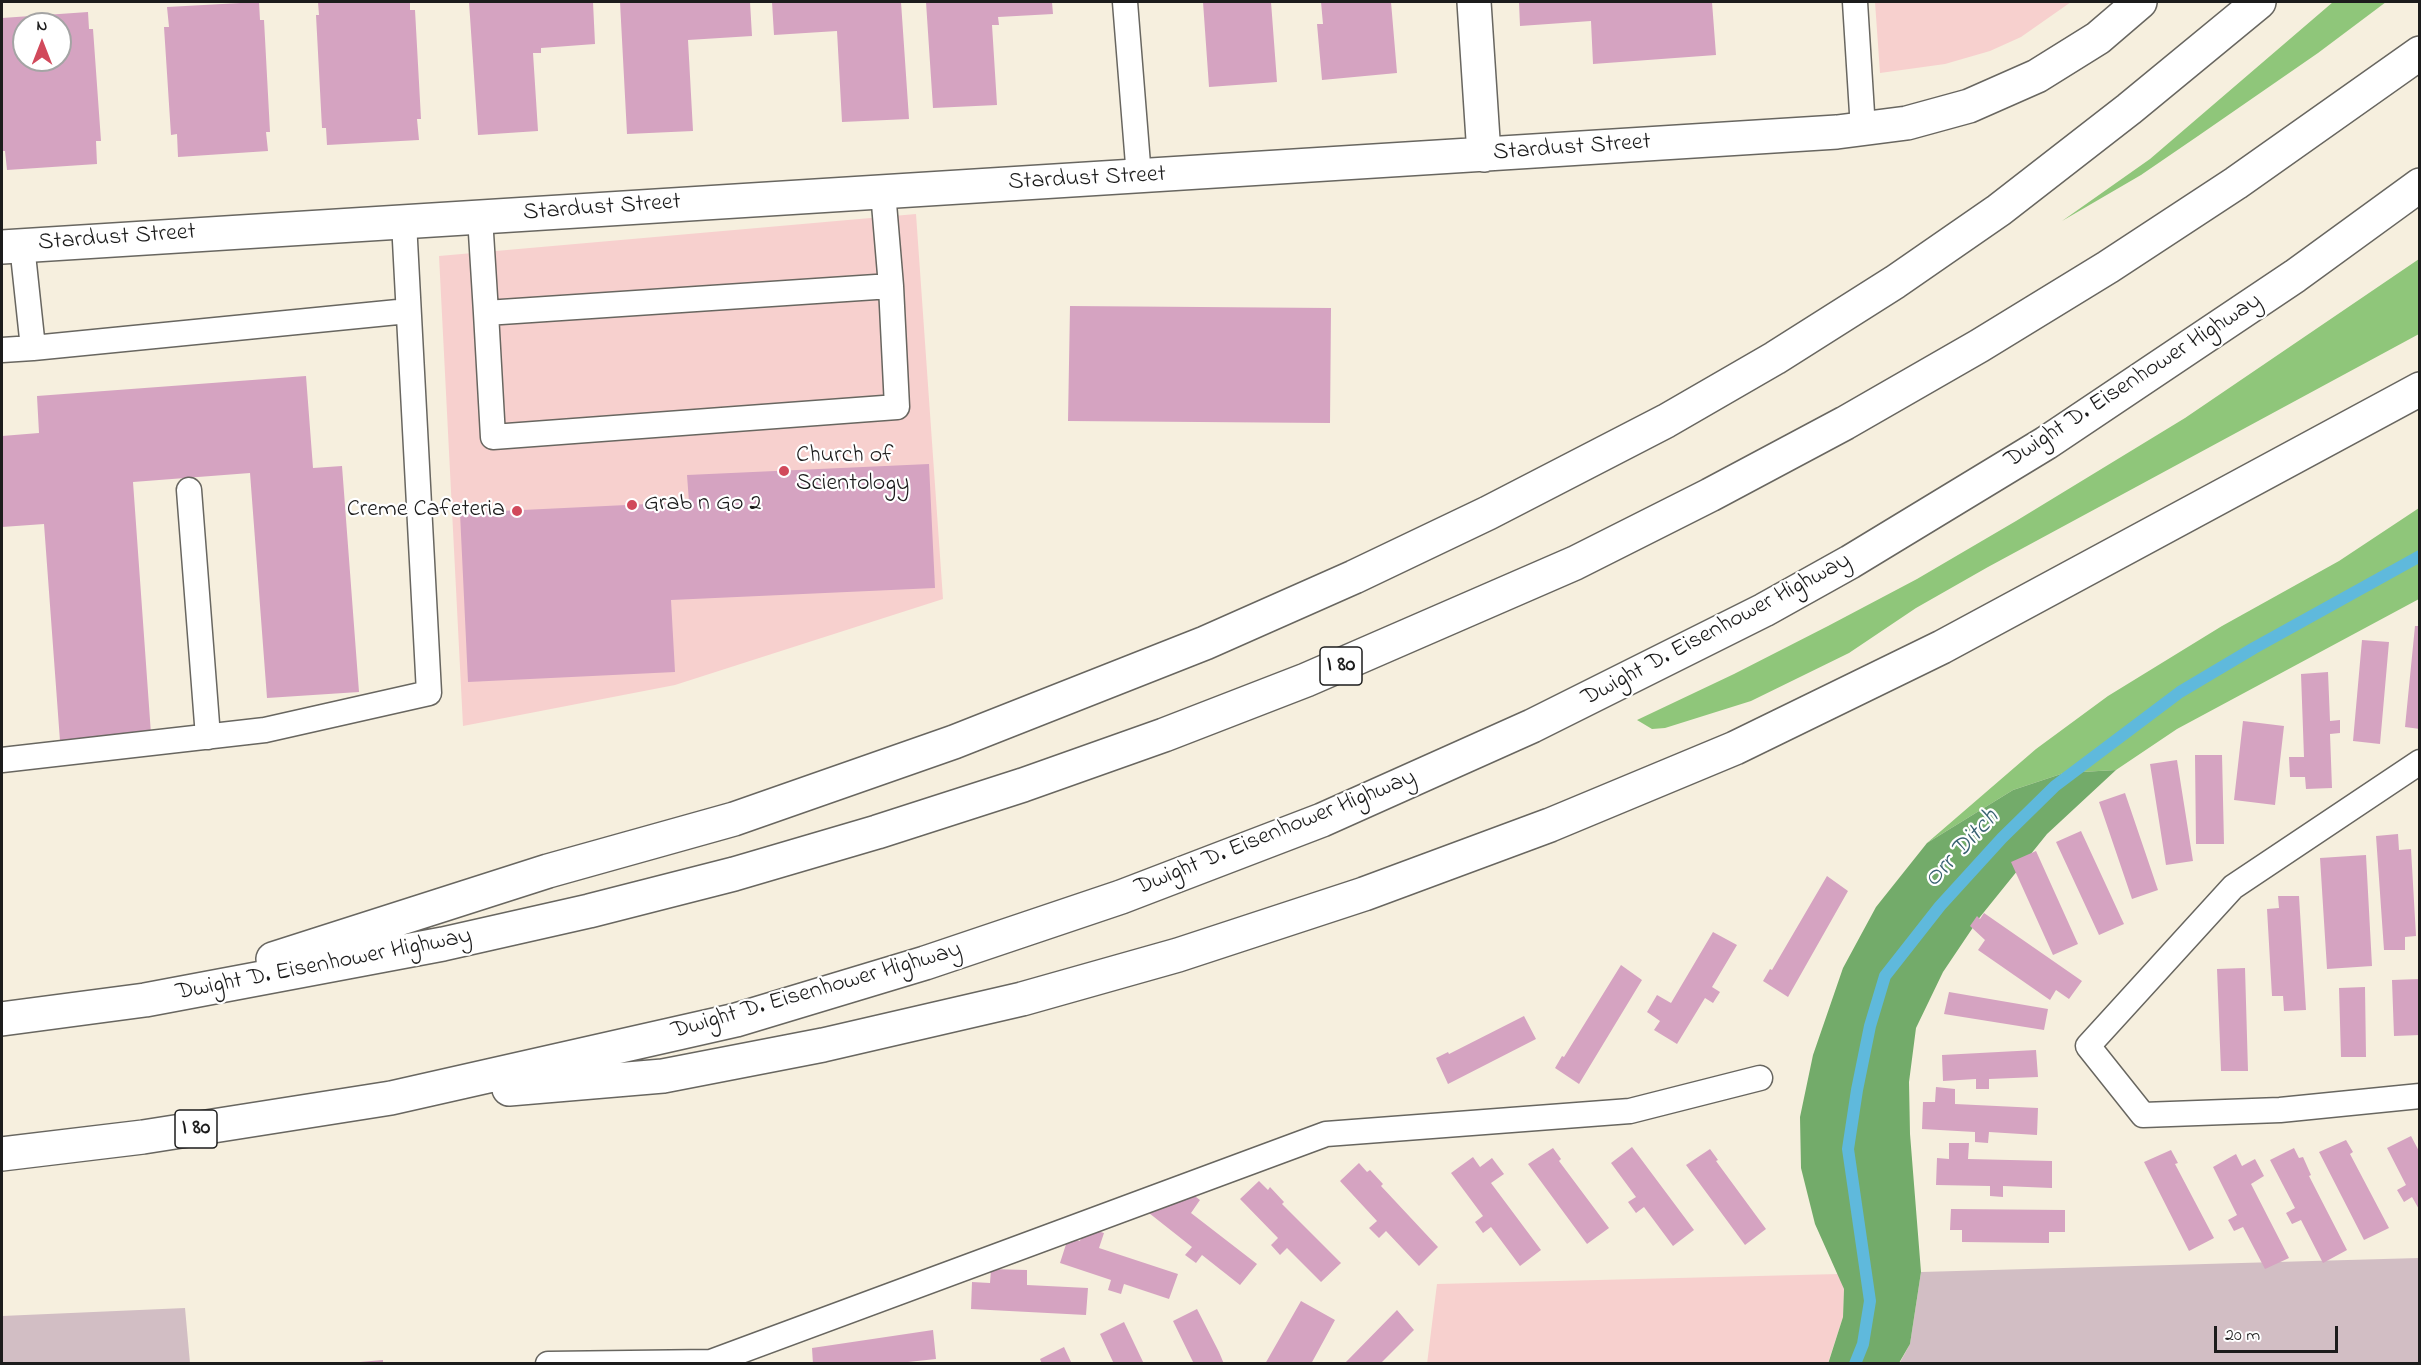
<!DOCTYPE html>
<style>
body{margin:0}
#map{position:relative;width:2421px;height:1365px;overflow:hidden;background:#f6efde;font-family:"Indie Flower",sans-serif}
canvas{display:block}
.frame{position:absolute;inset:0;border:3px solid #1c1c1c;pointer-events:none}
.north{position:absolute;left:12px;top:12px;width:60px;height:60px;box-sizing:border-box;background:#fff;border:2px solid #a4a4a4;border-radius:50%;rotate:0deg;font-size:16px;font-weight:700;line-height:24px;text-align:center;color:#1c1c1c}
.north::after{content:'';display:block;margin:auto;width:21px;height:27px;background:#d1495b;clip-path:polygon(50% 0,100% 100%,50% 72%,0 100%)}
.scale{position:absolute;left:2214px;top:1326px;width:124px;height:27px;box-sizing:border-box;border:3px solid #1c1c1c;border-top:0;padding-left:8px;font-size:18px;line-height:21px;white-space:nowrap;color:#1c1c1c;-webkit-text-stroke:4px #fff;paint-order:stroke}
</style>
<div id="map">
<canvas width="2421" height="1365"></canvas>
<div class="frame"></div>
<div class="north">N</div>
<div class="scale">20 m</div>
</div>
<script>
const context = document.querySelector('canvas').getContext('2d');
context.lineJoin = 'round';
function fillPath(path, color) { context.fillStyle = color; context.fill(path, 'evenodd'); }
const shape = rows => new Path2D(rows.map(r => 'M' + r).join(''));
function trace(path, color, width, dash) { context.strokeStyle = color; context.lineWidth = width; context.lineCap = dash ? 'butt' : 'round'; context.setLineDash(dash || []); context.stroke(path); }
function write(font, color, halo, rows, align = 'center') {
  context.font = font + ' "Indie Flower",sans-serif'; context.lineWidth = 4.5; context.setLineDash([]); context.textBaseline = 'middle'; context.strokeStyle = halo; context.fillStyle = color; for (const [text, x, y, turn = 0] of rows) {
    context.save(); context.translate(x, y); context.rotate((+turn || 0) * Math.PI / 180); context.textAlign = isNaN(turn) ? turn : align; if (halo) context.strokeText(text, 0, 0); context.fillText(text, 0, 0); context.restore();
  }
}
fillPath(shape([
 [1875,2,2071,2,2021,37,1990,51,1945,64,1880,73],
 [916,214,943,599,675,685,463,726,439,256],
 [1839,1274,1844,1289,1843,1317,1828,1363,1427,1364,1437,1284]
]), '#f7d0ce');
fillPath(shape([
 [2419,1258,2419,1363,1899,1364,1910,1344,1921,1272],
 [185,1308,190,1363,2,1363,2,1316]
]), '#d2bec4');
fillPath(shape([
 [2333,2,2386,2,2318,53,2198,136,2141,175,2062,221,2150,159],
 [2419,259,2419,334,1988,567,1916,608,1849,653,1751,701,1665,728,1652,729,1637,720,1734,674,1828,626,1917,579,2016,521,2185,418],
 [2419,508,2419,599,2177,729,2116,770,2064,773,2013,790,1927,843,2036,749,2108,696,2222,626,2339,561]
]), '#8fc67a');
fillPath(shape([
 [2116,770,2047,834,1980,917,1943,972,1916,1028,1909,1082,1910,1134,1921,1272,1910,1344,1899,1363,1828,1364,1843,1317,1844,1289,1815,1224,1801,1168,1800,1117,1813,1055,1843,968,1876,907,1927,843,2013,790,2064,773]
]), '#73ab6a');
trace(shape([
 [1855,1364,1863,1344,1870,1301,1848,1149,1857,1090,1870,1026,1885,976,1940,906,2002,838,2055,786,2180,692,2254,648,2420,556]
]), '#5fb9dc', 12);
fillPath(shape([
 [259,2,260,20,264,20,270,132,266,132,268,151,178,157,177,134,171,135,164,27,169,27,167,7],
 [318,2,410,2,410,10,415,10,421,119,417,119,419,140,327,145,326,128,322,128,316,15,319,15],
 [469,2,593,2,595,44,541,48,541,53,533,53,538,131,478,135],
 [620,2,750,2,752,36,688,40,693,131,627,134],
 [772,2,901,2,909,119,842,122,837,31,774,35],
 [926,2,1052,2,1053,14,998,17,999,25,992,25,997,105,933,108],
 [1203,2,1271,2,1277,82,1209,87],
 [1321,2,1391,2,1397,73,1322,80,1317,24,1323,24],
 [1519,2,1712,2,1716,55,1593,64,1591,21,1520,26],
 [88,12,89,29,93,29,101,141,96,141,97,164,7,170,5,151,2,151,2,18],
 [24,24,60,24,60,60,24,60],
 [1070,306,1331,308,1330,423,1068,421],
 [306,376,313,468,342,466,359,692,267,698,250,473,133,482,151,734,60,741,44,524,2,527,2,436,39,433,37,396],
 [929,464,935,588,671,600,675,672,468,682,460,513,689,502,687,475],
 [2415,626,2420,626,2420,729,2405,727],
 [2362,640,2389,642,2380,744,2353,741],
 [2328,672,2330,721,2340,720,2340,733,2330,734,2332,788,2306,789,2305,777,2290,777,2289,757,2304,757,2301,674],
 [2243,721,2284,726,2275,805,2234,800],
 [2195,755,2222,755,2224,844,2196,844],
 [2177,760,2193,861,2166,865,2150,764],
 [2125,793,2158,890,2132,899,2099,802],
 [2081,831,2124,924,2099,935,2056,842],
 [2398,834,2399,850,2411,849,2416,936,2405,937,2405,950,2384,950,2376,836],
 [2036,851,2078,944,2053,955,2011,862],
 [2366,855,2372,966,2327,969,2320,858],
 [1827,876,1848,891,1788,997,1763,981,1770,969,1772,970],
 [2278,896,2299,896,2306,1010,2284,1011,2283,996,2272,996,2267,909,2279,908],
 [1984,913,2082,981,2069,999,2056,990,2050,1000,1978,950,1985,940,1970,926,1977,916,1980,919],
 [1713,932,1737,945,1712,987,1720,992,1713,1003,1705,998,1677,1044,1654,1030,1660,1021,1647,1012,1657,995,1671,1003],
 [1621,965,1642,980,1579,1084,1555,1068,1562,1056,1564,1057],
 [2245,968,2248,1071,2221,1071,2217,969],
 [2420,979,2420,1035,2394,1036,2392,980],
 [2365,987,2366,1057,2341,1057,2339,988],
 [1949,992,2048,1009,2044,1030,1944,1014],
 [1524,1016,1536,1039,1448,1084,1436,1058,1448,1052,1449,1054],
 [2036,1050,2038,1077,1989,1079,1989,1089,1976,1089,1976,1079,1943,1081,1942,1055],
 [1936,1087,1955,1089,1955,1104,2038,1108,2037,1135,1989,1132,1988,1143,1975,1142,1975,1132,1922,1129,1923,1102,1935,1102],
 [2411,1136,2420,1153,2420,1211,2412,1197,2404,1202,2397,1190,2406,1185,2387,1148],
 [2346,1140,2353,1152,2350,1154,2389,1228,2364,1240,2319,1152],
 [1949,1143,1969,1143,1968,1159,2052,1161,2052,1188,2003,1186,2003,1197,1990,1196,1990,1186,1936,1185,1937,1158,1949,1159],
 [1632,1147,1694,1230,1673,1246,1644,1207,1636,1213,1628,1202,1636,1197,1611,1163],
 [1553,1148,1561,1159,1559,1161,1609,1228,1587,1244,1528,1164],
 [2294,1148,2299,1158,2303,1157,2311,1175,2309,1176,2347,1250,2323,1263,2301,1220,2292,1224,2286,1213,2295,1208,2270,1160],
 [1710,1149,1718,1160,1716,1161,1766,1229,1745,1245,1686,1165],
 [2171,1150,2178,1163,2175,1164,2214,1238,2189,1251,2144,1162],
 [2236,1154,2242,1166,2255,1159,2264,1176,2251,1184,2289,1258,2265,1269,2243,1227,2234,1231,2228,1220,2237,1215,2213,1167],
 [1473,1157,1480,1167,1492,1158,1504,1174,1491,1183,1541,1250,1520,1266,1491,1227,1483,1233,1475,1222,1483,1216,1451,1173],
 [1359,1163,1367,1172,1370,1170,1383,1184,1381,1186,1438,1247,1419,1266,1386,1231,1379,1238,1369,1228,1377,1221,1340,1181],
 [1259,1181,1268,1190,1270,1187,1284,1202,1282,1204,1341,1263,1321,1282,1287,1248,1280,1255,1271,1245,1278,1238,1240,1199],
 [1184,1188,1200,1200,1191,1213,1257,1264,1240,1285,1202,1255,1196,1263,1185,1255,1192,1247,1149,1213,1166,1193],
 [1951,1209,2065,1210,2065,1232,2049,1232,2049,1243,1962,1242,1962,1230,1950,1230],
 [1085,1227,1104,1233,1099,1248,1178,1274,1169,1299,1124,1284,1121,1294,1108,1290,1111,1280,1060,1263,1068,1238,1080,1241],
 [991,1269,1027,1270,1027,1285,1088,1288,1086,1315,971,1309,972,1282,990,1283],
 [1301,1301,1335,1320,1311,1364,1265,1364],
 [1197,1309,1219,1352,1224,1364,1194,1364,1173,1321],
 [1397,1310,1414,1330,1380,1364,1344,1364],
 [1124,1322,1144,1364,1114,1364,1100,1334],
 [933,1330,936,1359,889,1364,813,1364,812,1348],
 [1064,1347,1072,1364,1042,1364,1040,1359],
 [383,1360,383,1364,360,1364,360,1362]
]), '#d5a3c1');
const service = shape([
 [1125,2,1139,177],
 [1855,2,1863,129],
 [480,217,486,313,891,286,883,192],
 [486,313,493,437,897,407,891,286],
 [33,348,408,311],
 [2,350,33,348,22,245],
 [189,490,208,737],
 [2,760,265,730,429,693,404,222],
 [2420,762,2233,887,2088,1046,2143,1115,2280,1110,2420,1096],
 [548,1364,711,1362,1326,1134,1630,1111,1760,1078]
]);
const minor = shape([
 [1474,2,1484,155],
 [2,247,1837,132,1907,123,1969,106,2037,76,2098,38,2140,2]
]);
const motorway = shape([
 [273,959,548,871,734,819,954,742,1205,643,1354,577,1488,513,1666,421,1775,358,1895,282,1999,210,2129,109,2259,2],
 [2,1019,145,1000,443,944,589,911,734,874,877,832,1023,785,1164,735,1306,680,1575,563,1710,495,1845,423,1979,346,2108,267,2236,183,2420,53],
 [509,1089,663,1076,823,1045,1022,999,1178,955,1364,894,1550,825,1735,748,1942,647,2420,389],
 [2,1154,143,1137,391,1098,736,1020,925,963,1121,897,1322,820,1532,726,1764,610,1850,562,2046,443,2295,276,2420,185]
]);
trace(service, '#686660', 27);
trace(minor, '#686660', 36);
trace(motorway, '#686660', 36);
trace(service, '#fff', 24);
trace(minor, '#fff', 33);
trace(motorway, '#fff', 33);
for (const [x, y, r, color] of [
 [784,471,6,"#d1495b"],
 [632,505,6,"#d1495b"],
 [517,511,6,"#d1495b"]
]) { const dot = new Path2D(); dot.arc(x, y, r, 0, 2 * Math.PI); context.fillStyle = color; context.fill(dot); trace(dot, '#fff', 2); }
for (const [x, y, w] of [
 [1341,666,42],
 [196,1129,42]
]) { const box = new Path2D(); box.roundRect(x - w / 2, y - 19, w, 38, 4.5); context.fillStyle = '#fff'; context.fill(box); trace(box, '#1c1c1c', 1.5); }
write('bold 22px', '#1c1c1c', null, [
 ["I 80",1341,666],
 ["I 80",196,1129]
]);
write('24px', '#1c1c1c', '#fff', [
 ["Stardust Street",1572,149,-4],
 ["Stardust Street",1087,180,-3],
 ["Stardust Street",602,209,-4],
 ["Stardust Street",117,239,-4],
 ["Dwight D. Eisenhower Highway",2134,382,-33],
 ["Dwight D. Eisenhower Highway",1717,631,-28],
 ["Dwight D. Eisenhower Highway",1276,834,-22],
 ["Dwight D. Eisenhower Highway",324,966,-11],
 ["Dwight D. Eisenhower Highway",817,992,-16]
]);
write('24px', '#1c1c1c', '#fff', [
 ["Church of",796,457],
 ["Scientology",796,485],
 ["Grab n Go 2",644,505],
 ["Creme Cafeteria",505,511,"right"]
], 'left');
write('italic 26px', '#3a6372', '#fff', [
 ["Orr Ditch",1963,850,-47]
]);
</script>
